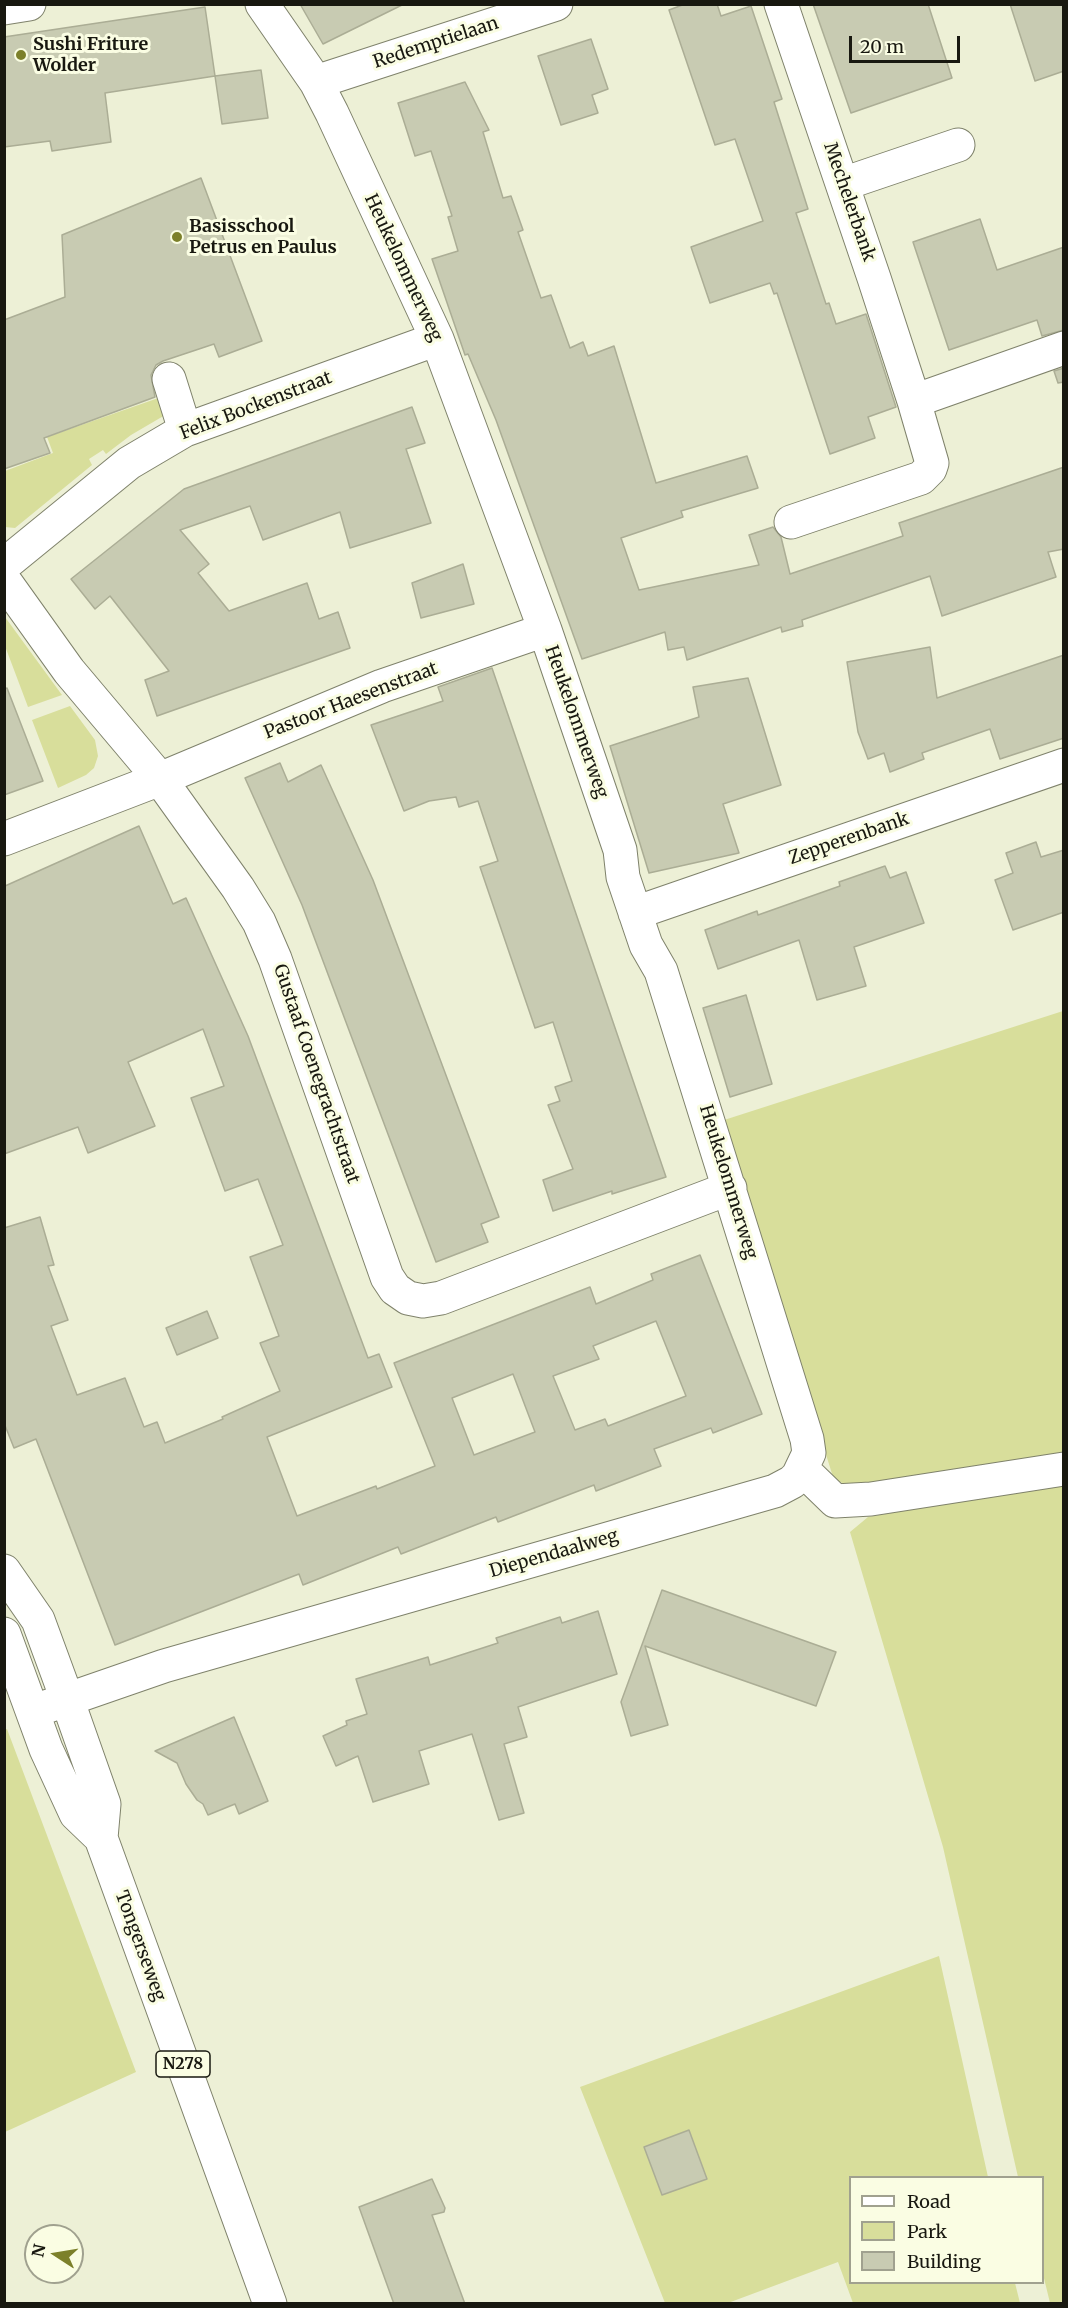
<!DOCTYPE html>
<style>
body{margin:0}
#map{position:relative;width:1068px;height:2308px;overflow:hidden;background:#edf0d6;font-family:Merriweather,serif}
canvas{display:block}
.frame{position:absolute;inset:0;border:6px solid #181810;pointer-events:none}
.legend{position:absolute;left:849px;top:2176px;width:195px;height:108px;box-sizing:border-box;background:#fafde3;border:2px solid #a0a18f;margin:0;padding:8px 10px;list-style:none;font-size:18px;color:#181810}
.legend li{display:flex;align-items:center;gap:12px;height:30px}
.legend b{width:30px;border:2px solid #a0a18f}
.north{position:absolute;left:24px;top:2224px;width:60px;height:60px;box-sizing:border-box;background:#fafde3;border:2px solid #a0a18f;border-radius:50%;rotate:282deg;font-size:16px;font-weight:700;line-height:24px;text-align:center;color:#181810}
.north::after{content:'';display:block;margin:auto;width:21px;height:27px;background:#7c802a;clip-path:polygon(50% 0,100% 100%,50% 72%,0 100%)}
.scale{position:absolute;left:849px;top:36px;width:111px;height:27px;box-sizing:border-box;border:3px solid #181810;border-top:0;padding-left:8px;font-size:18px;line-height:21px;white-space:nowrap;color:#181810;-webkit-text-stroke:4px #fafde3;paint-order:stroke}
</style>
<div id="map">
<canvas width="1068" height="2308"></canvas>
<div class="frame"></div>
<ul class="legend">
<li><b style="height:8px;background:#fff"></b>Road</li>
<li><b style="height:16px;background:#d8de9b"></b>Park</li>
<li><b style="height:16px;background:#c8cbb2"></b>Building</li>
</ul>
<div class="north">N</div>
<div class="scale">20 m</div>
</div>
<script>
const context = document.querySelector('canvas').getContext('2d');
context.lineJoin = 'round';
function fillPath(path, color) { context.fillStyle = color; context.fill(path, 'evenodd'); }
const shape = rows => new Path2D(rows.map(r => 'M' + r).join(''));
function trace(path, color, width, dash) { context.strokeStyle = color; context.lineWidth = width; context.lineCap = dash ? 'butt' : 'round'; context.setLineDash(dash || []); context.stroke(path); }
function write(font, color, halo, rows, align = 'center') {
  context.font = font + ' Merriweather,serif'; context.lineWidth = 6; context.setLineDash([]); context.textBaseline = 'middle'; context.strokeStyle = halo; context.fillStyle = color; for (const [text, x, y, turn = 0] of rows) {
    context.save(); context.translate(x, y); context.rotate((+turn || 0) * Math.PI / 180); context.textAlign = isNaN(turn) ? turn : align; if (halo) context.strokeText(text, 0, 0); context.fillText(text, 0, 0); context.restore();
  }
}
fillPath(shape([
 [167,395,172,411,131,435,106,454,103,450,89,459,92,465,15,528,5,527,5,471,53,453,47,437],
 [5,617,62,695,28,707,5,646],
 [70,706,95,740,98,756,94,768,86,775,58,788,32,720],
 [1063,1011,1063,1457,854,1487,834,1480,721,1121],
 [1063,1483,1063,2303,1050,2303,1043,2274,1042,2178,1018,2177,943,1847,850,1532,868,1517],
 [7,1729,136,2072,5,2132,4,1730],
 [939,1956,988,2177,850,2178,850,2282,1015,2283,1020,2303,853,2303,838,2262,728,2303,665,2303,580,2087]
]), '#d8de9b');
const building = shape([
 [300,4,404,4,323,44,300,4],
 [685,4,717,4,721,16,751,6,782,99,774,102,808,209,796,213,826,304,829,303,836,324,866,314,896,407,868,417,875,438,830,454,777,293,774,294,770,283,710,303,691,247,763,221,735,139,715,145,669,10,685,4],
 [813,4,928,4,952,78,851,113,813,4],
 [1010,4,1064,4,1064,71,1035,81,1010,4],
 [205,7,215,76,105,93,111,142,52,151,50,141,4,147,4,37,205,7],
 [591,39,608,89,592,95,598,113,561,125,538,56,591,39],
 [261,70,268,118,222,124,215,76,261,70],
 [465,82,489,130,483,132,503,198,511,196,523,230,518,232,541,298,551,295,570,348,583,342,588,356,614,346,656,483,747,456,758,488,681,511,683,517,621,538,639,590,759,565,749,535,773,527,781,537,790,574,903,536,899,523,1064,467,1064,549,1048,552,1056,577,942,616,930,576,802,620,803,626,782,632,781,627,687,660,684,647,668,650,665,632,582,659,496,420,468,354,465,355,432,259,458,251,448,217,452,216,431,151,415,156,398,103,465,82],
 [201,178,262,341,219,357,214,344,163,361,156,365,151,375,155,397,44,438,50,453,4,469,4,320,65,297,62,235,201,178],
 [980,219,997,270,1064,247,1064,330,1042,336,1037,320,949,350,913,242,980,219],
 [1064,368,1064,382,1058,383,1054,371,1064,368],
 [412,407,425,443,406,449,431,523,350,548,340,512,263,540,250,506,180,530,209,564,198,573,229,611,307,583,319,619,338,612,350,648,157,716,145,680,169,671,110,596,95,609,71,579,184,489,412,407],
 [463,564,474,604,421,618,412,583,463,564],
 [930,647,937,698,1064,655,1064,738,1000,759,990,729,922,753,924,759,890,772,884,753,868,759,858,732,847,662,930,647],
 [492,668,666,1177,612,1194,612,1191,553,1211,543,1180,573,1169,548,1105,560,1101,555,1087,572,1081,553,1022,535,1028,480,867,498,861,478,801,459,807,456,797,429,801,404,811,371,725,443,701,438,687,492,668],
 [748,678,781,785,723,804,739,853,649,873,610,746,699,717,693,687,748,678],
 [7,688,43,781,4,795,4,689,7,688],
 [280,763,288,782,321,765,373,880,499,1217,481,1224,488,1242,436,1262,302,905,245,778,280,763],
 [139,826,173,904,186,898,248,1036,368,1358,379,1354,392,1387,267,1437,297,1516,376,1486,377,1489,435,1466,394,1363,590,1287,596,1304,653,1280,651,1274,700,1255,762,1414,713,1433,711,1428,654,1449,661,1466,596,1491,594,1485,498,1522,496,1517,401,1554,398,1547,303,1585,299,1574,115,1645,36,1439,14,1448,4,1423,4,1228,40,1217,54,1265,48,1266,68,1320,51,1326,77,1395,125,1378,144,1427,157,1422,165,1443,223,1419,222,1417,280,1391,260,1343,279,1336,250,1257,283,1245,258,1179,225,1191,191,1098,224,1086,203,1029,128,1062,155,1126,88,1153,78,1127,4,1154,5,886,139,826],
 [656,1321,686,1396,608,1426,605,1419,575,1430,553,1376,599,1359,593,1346,656,1321],
 [513,1374,535,1432,474,1455,452,1398,513,1374],
 [1036,842,1041,857,1064,850,1064,912,1013,930,995,880,1013,873,1006,853,1036,842],
 [885,866,890,878,906,872,924,923,854,947,866,986,817,1000,799,940,718,969,705,930,757,911,758,915,840,886,839,882,885,866],
 [746,995,772,1084,730,1097,703,1008,746,995],
 [207,1311,218,1338,177,1355,166,1328,207,1311],
 [662,1590,836,1652,816,1706,645,1646,668,1725,631,1736,621,1702,662,1590],
 [598,1611,617,1674,518,1707,527,1737,504,1744,524,1813,499,1820,472,1734,419,1751,429,1784,373,1802,358,1756,336,1766,323,1736,347,1725,346,1721,367,1714,356,1679,428,1657,430,1665,498,1643,496,1638,560,1617,562,1623,598,1611],
 [234,1717,268,1801,239,1814,235,1804,208,1815,203,1804,197,1800,186,1784,177,1763,155,1751,234,1717],
 [689,2130,707,2179,662,2195,644,2147,689,2130],
 [432,2179,445,2208,444,2212,432,2215,465,2304,394,2304,359,2207,432,2179]
]);
fillPath(building, '#c8cbb2');
trace(building, '#abad95', 1.5);
const minor = shape([
 [781,4,874,278,914,401,932,463,930,469,921,478,791,522],
 [4,8,29,4],
 [316,82,556,4],
 [843,184,958,145],
 [169,379,185,430],
 [914,401,1064,348],
 [4,565,129,463,185,430,437,339],
 [4,580,69,671,160,779,238,888,259,922,275,959,387,1277,395,1289,408,1298,423,1301,441,1298,730,1188],
 [4,839,160,779,382,686,545,630],
 [635,913,1064,765],
 [802,1469,835,1501,871,1499,1064,1469],
 [34,1711,164,1666,775,1491,792,1482,798,1476,809,1453,807,1439,661,971,646,945,623,877,620,850,545,630,437,339,332,113,316,82,262,4]
]);
const major = shape([
 [4,1571,38,1620,67,1699,104,1804,101,1838],
 [4,1634,46,1749,76,1814,101,1838,270,2304]
]);
trace(minor, '#7f826b', 35);
trace(major, '#7f826b', 35);
trace(minor, '#fff', 33);
trace(major, '#fff', 33);
for (const [x, y, r, color] of [
 [21,55,6,"#7c802a"],
 [177,237,6,"#7c802a"]
]) { const dot = new Path2D(); dot.arc(x, y, r, 0, 2 * Math.PI); context.fillStyle = color; context.fill(dot); trace(dot, '#fafde3', 2); }
for (const [x, y, w] of [
 [183,2064,54]
]) { const box = new Path2D(); box.roundRect(x - w / 2, y - 13, w, 26, 4.5); context.fillStyle = '#fafde3'; context.fill(box); trace(box, '#181810', 1.5); }
write('bold 16px', '#181810', null, [
 ["N278",183,2064]
]);
write('18px', '#181810', '#fafde3', [
 ["Redemptielaan",436,43,-18],
 ["Mechelerbank",849,202,71],
 ["Heukelommerweg",403,268,65],
 ["Felix Bockenstraat",256,406,-21],
 ["Pastoor Haesenstraat",351,701,-21],
 ["Heukelommerweg",576,722,71],
 ["Zepperenbank",849,839,-19],
 ["Gustaaf Coenegrachtstraat",316,1074,71],
 ["Heukelommerweg",728,1182,73],
 ["Diependaalweg",554,1554,-16],
 ["Tongerseweg",140,1946,70]
]);
write('bold 18px', '#181810', '#fafde3', [
 ["Sushi Friture",33,45],
 ["Wolder",33,66],
 ["Basisschool",189,227],
 ["Petrus en Paulus",189,248]
], 'left');
</script>
